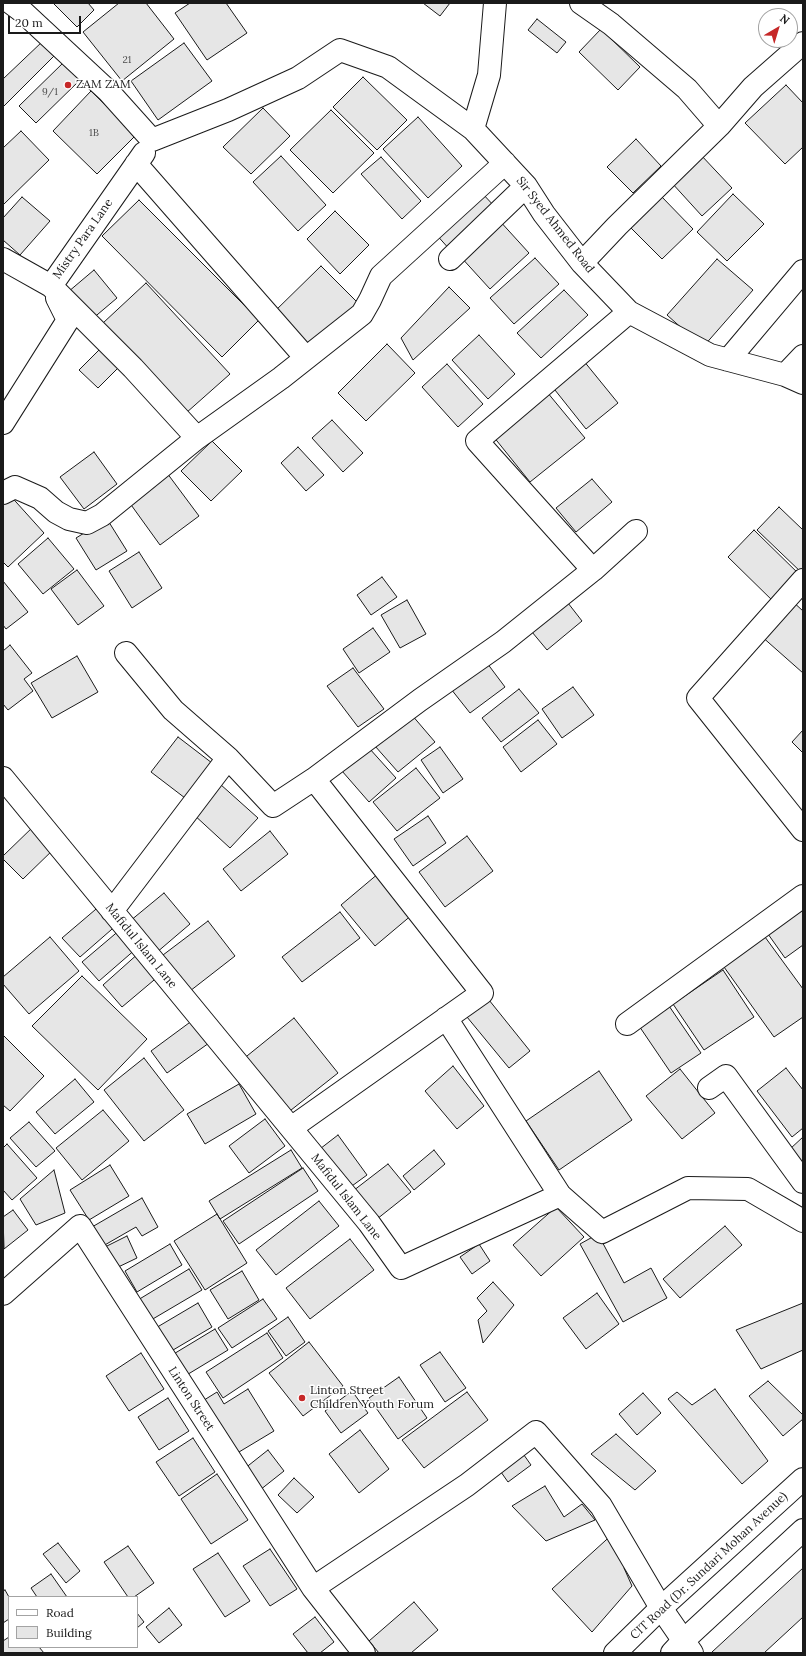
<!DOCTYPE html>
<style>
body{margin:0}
#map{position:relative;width:806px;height:1656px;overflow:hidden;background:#fff;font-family:Lora,serif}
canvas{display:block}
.frame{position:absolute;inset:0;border:4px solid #1a1a1a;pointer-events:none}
.legend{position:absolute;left:8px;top:1596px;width:130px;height:52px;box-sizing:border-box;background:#fff;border:1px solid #a3a3a3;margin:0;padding:5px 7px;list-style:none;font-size:12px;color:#1a1a1a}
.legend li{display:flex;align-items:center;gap:8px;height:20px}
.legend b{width:20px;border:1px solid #a3a3a3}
.north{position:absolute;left:758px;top:8px;width:40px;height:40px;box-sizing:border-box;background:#fff;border:1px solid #a3a3a3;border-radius:50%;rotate:38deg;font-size:11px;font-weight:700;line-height:16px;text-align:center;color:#1a1a1a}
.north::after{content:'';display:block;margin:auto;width:14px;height:18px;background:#c62828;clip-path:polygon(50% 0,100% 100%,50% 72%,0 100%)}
.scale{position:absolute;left:8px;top:16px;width:73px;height:18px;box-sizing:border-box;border:2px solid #1a1a1a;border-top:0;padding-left:5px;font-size:12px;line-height:14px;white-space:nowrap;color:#1a1a1a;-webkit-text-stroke:3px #fff;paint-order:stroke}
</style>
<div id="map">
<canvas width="806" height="1656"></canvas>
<div class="frame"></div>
<ul class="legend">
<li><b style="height:5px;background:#fff"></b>Road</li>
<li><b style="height:11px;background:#e6e6e6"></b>Building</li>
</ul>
<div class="north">N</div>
<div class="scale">20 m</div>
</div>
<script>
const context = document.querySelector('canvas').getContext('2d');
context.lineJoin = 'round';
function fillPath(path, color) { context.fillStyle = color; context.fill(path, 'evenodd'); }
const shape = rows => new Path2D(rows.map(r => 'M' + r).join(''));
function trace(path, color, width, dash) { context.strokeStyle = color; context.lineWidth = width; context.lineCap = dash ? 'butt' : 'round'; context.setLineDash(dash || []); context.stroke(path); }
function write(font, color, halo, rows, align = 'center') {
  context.font = font + ' Lora,serif'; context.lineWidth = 3; context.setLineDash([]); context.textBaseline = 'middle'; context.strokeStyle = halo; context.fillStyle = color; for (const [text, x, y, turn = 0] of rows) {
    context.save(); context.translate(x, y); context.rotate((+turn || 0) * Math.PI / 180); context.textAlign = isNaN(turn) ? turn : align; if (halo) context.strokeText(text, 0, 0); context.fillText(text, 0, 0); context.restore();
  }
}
const building = shape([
 [53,3,88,3,94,10,77,27,53,3],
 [119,3,146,3,174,39,122,81,83,32,119,3],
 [190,3,226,3,247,33,207,60,175,13,190,3],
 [423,3,450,3,440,16,423,3],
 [537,19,566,42,557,53,528,30,537,19],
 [601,29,640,67,618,90,579,52,601,29],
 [43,41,56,54,3,107,3,79,43,41],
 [184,43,212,81,158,120,131,81,184,43],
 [64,62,81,79,36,123,19,106,64,62],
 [363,77,407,120,377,150,333,107,363,77],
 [786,85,803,103,803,147,785,164,745,123,786,85],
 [91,91,136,135,97,174,53,131,91,91],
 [263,108,290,136,251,174,223,147,263,108],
 [331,110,374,153,333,193,290,150,331,110],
 [418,117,462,166,428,198,383,149,418,117],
 [21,131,49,160,3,205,3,148,21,131],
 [636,139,661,166,633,193,607,167,636,139],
 [700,154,732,188,702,216,671,182,700,154],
 [281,156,326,205,298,231,253,182,281,156],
 [381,157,421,201,402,219,361,174,381,157],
 [480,191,497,209,451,251,434,232,480,191],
 [733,194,764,224,727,261,697,232,733,194],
 [660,195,693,229,662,259,629,226,660,195],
 [22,197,50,221,20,255,3,240,3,218,22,197],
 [139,200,259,320,222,357,102,236,139,200],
 [335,211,369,245,340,274,307,239,335,211],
 [498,219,529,253,490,289,459,255,498,219],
 [535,258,559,284,514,324,490,298,535,258],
 [717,259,753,290,703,347,667,315,717,259],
 [321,266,358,303,309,352,272,314,321,266],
 [94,270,117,298,91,320,68,292,94,270],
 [146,283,230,374,186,413,103,323,146,283],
 [449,287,470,308,413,360,401,338,449,287],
 [564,290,588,315,541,358,517,333,564,290],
 [479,335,515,374,488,399,452,360,479,335],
 [387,344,415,373,366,421,338,393,387,344],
 [103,346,122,364,98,388,79,370,103,346],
 [583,360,618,403,586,429,551,385,583,360],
 [447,364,483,404,458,427,422,387,447,364],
 [547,392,585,438,530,482,493,436,547,392],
 [332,420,363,453,343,472,312,438,332,420],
 [212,441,242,471,211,501,181,471,212,441],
 [298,447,324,475,306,491,281,463,298,447],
 [94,452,117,484,84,509,60,477,94,452],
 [167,473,199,516,160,545,129,502,167,473],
 [592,479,612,502,576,532,556,508,592,479],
 [7,492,44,533,8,567,3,562,3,496,7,492],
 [779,507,803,530,803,574,757,530,779,507],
 [107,519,127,551,96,570,76,538,107,519],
 [754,530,803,578,777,605,728,557,754,530],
 [48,538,74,569,43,594,18,564,48,538],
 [139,552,162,588,132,608,109,571,139,552],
 [77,570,104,606,78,625,51,589,77,570],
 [382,577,397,597,371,615,357,595,382,577],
 [3,581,28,612,6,629,3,625,3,581],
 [407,600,426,634,400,648,381,615,407,600],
 [791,600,803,611,803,673,760,635,791,600],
 [568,603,582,621,547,650,532,632,568,603],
 [373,628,390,652,359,673,343,649,373,628],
 [10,645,32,673,24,679,33,691,8,710,3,704,3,651,10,645],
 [77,656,98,692,52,718,31,683,77,656],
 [487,663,505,687,470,713,451,689,487,663],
 [353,668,384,709,358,727,327,686,353,668],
 [573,687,594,715,562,738,542,709,573,687],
 [519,689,539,713,501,742,482,718,519,689],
 [411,714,435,742,398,772,375,746,411,714],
 [538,720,557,744,521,772,503,747,538,720],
 [803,730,803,753,792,742,803,730],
 [178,737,212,763,185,798,151,772,178,737],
 [440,747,463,779,443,793,421,760,440,747],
 [369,748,396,778,369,802,342,771,369,748],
 [416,768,440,798,397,831,373,802,416,768],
 [220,784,258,818,230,848,192,813,220,784],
 [428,816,446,843,413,866,394,839,428,816],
 [36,824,57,846,23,879,3,859,3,856,36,824],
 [270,831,288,854,241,891,223,869,270,831],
 [467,836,493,871,445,907,419,872,467,836],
 [379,873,413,914,375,946,341,905,379,873],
 [164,893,190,924,156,953,130,921,164,893],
 [102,904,119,923,80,957,62,938,102,904],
 [803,910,803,945,785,958,768,934,803,910],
 [340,912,360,938,302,982,282,957,340,912],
 [208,921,235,956,190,991,163,955,208,921],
 [121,929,137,948,99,981,82,962,121,929],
 [50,937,79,971,29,1014,3,984,3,977,50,937],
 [765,937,803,989,803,1017,774,1037,724,967,765,937],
 [140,952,160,975,122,1007,103,985,140,952],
 [723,970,754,1017,704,1050,673,1004,723,970],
 [82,976,147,1039,98,1090,32,1026,82,976],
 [489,1000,530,1051,509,1068,467,1017,489,1000],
 [665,1000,701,1053,671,1073,635,1020,665,1000],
 [294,1018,338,1073,286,1114,242,1060,294,1018],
 [193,1020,209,1043,167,1073,151,1051,193,1020],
 [3,1035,44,1076,10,1111,3,1105,3,1035],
 [144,1058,184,1110,144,1141,104,1090,144,1058],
 [453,1066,484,1106,457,1129,425,1091,453,1066],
 [786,1068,803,1090,803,1128,792,1137,757,1091,786,1068],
 [680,1069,715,1113,682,1139,646,1096,680,1069],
 [599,1071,632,1120,559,1170,526,1121,599,1071],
 [75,1079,94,1102,55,1134,36,1112,75,1079],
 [239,1084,256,1114,205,1144,187,1114,239,1084],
 [103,1110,129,1141,82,1180,56,1148,103,1110],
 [265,1119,285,1146,249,1173,229,1146,265,1119],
 [29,1122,55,1151,36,1167,10,1138,29,1122],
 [338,1135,367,1175,345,1191,316,1152,338,1135],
 [803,1137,803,1164,790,1149,803,1137],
 [7,1144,37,1178,12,1200,3,1190,3,1148,7,1144],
 [291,1150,302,1168,220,1219,209,1201,291,1150],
 [434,1150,445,1164,414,1190,403,1176,434,1150],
 [388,1164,411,1192,372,1223,349,1194,388,1164],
 [110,1165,129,1196,89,1220,70,1190,110,1165],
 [303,1168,318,1191,239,1244,223,1221,303,1168],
 [54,1170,65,1213,36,1225,20,1199,54,1170],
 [142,1198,158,1227,142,1236,136,1227,103,1246,92,1227,142,1198],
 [319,1201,339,1226,276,1275,256,1250,319,1201],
 [556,1207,584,1237,541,1276,513,1245,556,1207],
 [13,1210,28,1230,4,1249,3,1217,13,1210],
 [217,1214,247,1263,205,1290,174,1241,217,1214],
 [725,1226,742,1245,680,1298,663,1279,725,1226],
 [598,1234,624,1283,651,1268,667,1298,623,1322,580,1244,598,1234],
 [127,1236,137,1258,112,1270,101,1249,127,1236],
 [350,1239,374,1270,310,1319,286,1288,350,1239],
 [170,1244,182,1265,137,1292,125,1271,170,1244],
 [479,1244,490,1261,472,1274,460,1257,479,1244],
 [189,1269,202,1290,146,1323,133,1303,189,1269],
 [242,1271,259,1300,228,1319,210,1290,242,1271],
 [493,1282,514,1305,483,1343,478,1320,487,1311,477,1298,493,1282],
 [597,1293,619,1324,586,1349,563,1318,597,1293],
 [263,1299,277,1319,232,1348,218,1328,263,1299],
 [198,1303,212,1327,168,1353,154,1329,198,1303],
 [803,1303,803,1350,761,1369,736,1330,803,1303],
 [288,1317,305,1342,286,1356,268,1331,288,1317],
 [215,1329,228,1350,180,1379,167,1358,215,1329],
 [267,1333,283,1358,223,1398,206,1372,267,1333],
 [309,1342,343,1386,303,1416,269,1373,309,1342],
 [440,1352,466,1388,445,1402,420,1365,440,1352],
 [141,1353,164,1389,129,1411,106,1376,141,1353],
 [399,1377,427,1418,398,1439,369,1398,399,1377],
 [768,1381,803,1415,803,1419,783,1436,749,1396,768,1381],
 [248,1389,274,1431,234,1455,201,1402,217,1392,224,1404,248,1389],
 [715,1389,768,1461,742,1484,668,1399,677,1392,692,1405,715,1389],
 [352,1391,368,1413,341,1433,325,1411,352,1391],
 [467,1392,488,1420,424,1468,402,1440,467,1392],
 [643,1393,661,1413,637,1435,619,1414,643,1393],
 [168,1398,189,1431,159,1450,138,1417,168,1398],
 [360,1430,389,1469,359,1493,329,1454,360,1430],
 [616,1434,656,1471,635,1490,591,1454,616,1434],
 [193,1438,215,1472,179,1496,156,1462,193,1438],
 [519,1448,531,1465,508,1482,496,1465,519,1448],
 [268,1450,284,1471,260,1490,244,1469,268,1450],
 [217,1474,248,1520,211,1544,181,1499,217,1474],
 [294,1478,314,1497,297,1513,278,1495,294,1478],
 [545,1486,564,1517,582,1504,595,1520,546,1541,512,1506,545,1486],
 [616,1531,631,1556,624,1568,632,1586,592,1632,552,1589,616,1531],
 [58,1543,80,1571,66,1583,43,1554,58,1543],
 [128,1546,154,1583,134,1597,128,1597,104,1562,128,1546],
 [270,1549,297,1589,270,1606,243,1566,270,1549],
 [218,1553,250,1601,225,1617,193,1569,218,1553],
 [803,1568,803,1617,764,1653,713,1653,712,1652,803,1568],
 [51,1574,67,1597,37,1597,31,1588,51,1574],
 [5,1590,9,1597,9,1619,3,1623,3,1591,5,1590],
 [414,1602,438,1630,411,1653,379,1653,369,1641,414,1602],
 [169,1608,182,1625,159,1643,146,1627,169,1608],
 [137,1613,144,1622,137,1628,137,1613],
 [315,1617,334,1642,320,1653,308,1653,293,1634,315,1617],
 [9,1637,9,1647,39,1647,44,1653,3,1653,3,1641,9,1637]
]);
fillPath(building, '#e6e6e6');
trace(building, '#1a1a1a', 1);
const minor = shape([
 [11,3,23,12,108,91,152,140],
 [495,3,489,75,473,129,526,186,544,214,582,263,629,312,710,355,785,375,803,383],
 [581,3,611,24,687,89,719,126],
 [152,140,228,110,298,78,340,50,388,67,473,129],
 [136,164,306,358],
 [3,259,51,286,133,368,197,438],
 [450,259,526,186],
 [582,263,617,226,719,126,753,87,803,43],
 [51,286,144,153],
 [728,360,803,271],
 [785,375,803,356],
 [3,423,68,320,57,298],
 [3,493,15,487,40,498,56,512,69,519,87,523,102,515,197,438,281,378,362,314,370,300,381,276,505,163],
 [593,570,477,441,629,312],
 [803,580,698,698,803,830],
 [126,653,173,710,228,758,273,806,314,779,420,700,503,642,593,570,636,531],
 [3,778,369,1223,401,1268,560,1195,602,1232,688,1188,748,1189,803,1221],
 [112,911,228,758],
 [446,1018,560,1195],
 [627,1024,803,896],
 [709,1088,726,1076,803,1182],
 [291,1128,482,993,314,779],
 [3,1294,80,1226,313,1588,364,1653],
 [313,1588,467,1485,536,1432,601,1506,661,1608,692,1653]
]);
const major = shape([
 [615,1653,661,1608,803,1479],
 [672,1653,684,1640,803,1530]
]);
trace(minor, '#1a1a1a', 24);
trace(major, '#1a1a1a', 24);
trace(minor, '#fff', 22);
trace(major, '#fff', 22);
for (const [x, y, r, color] of [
 [68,85,4,"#c62828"],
 [302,1398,4,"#c62828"]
]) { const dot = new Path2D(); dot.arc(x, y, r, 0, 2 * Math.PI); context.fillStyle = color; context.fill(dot); trace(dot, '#fff', 1.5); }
write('10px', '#4d4d4d', null, [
 ["21",127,60],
 ["9/1",50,92],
 ["1B",94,133]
]);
write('12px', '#1a1a1a', '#fff', [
 ["ZAM ZAM",76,85],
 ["Linton Street",310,1391],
 ["Children Youth Forum",310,1405]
], 'left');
write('12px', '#1a1a1a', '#fff', [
 ["Sir Syed Ahmed Road",555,225,52],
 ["Mistry Para Lane",83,239,-55],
 ["Mafidul Islam Lane",141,946,51],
 ["Mafidul Islam Lane",346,1197,52],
 ["Linton Street",191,1399,57],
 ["CIT Road (Dr. Sundari Mohan Avenue)",709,1566,-43]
]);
</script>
